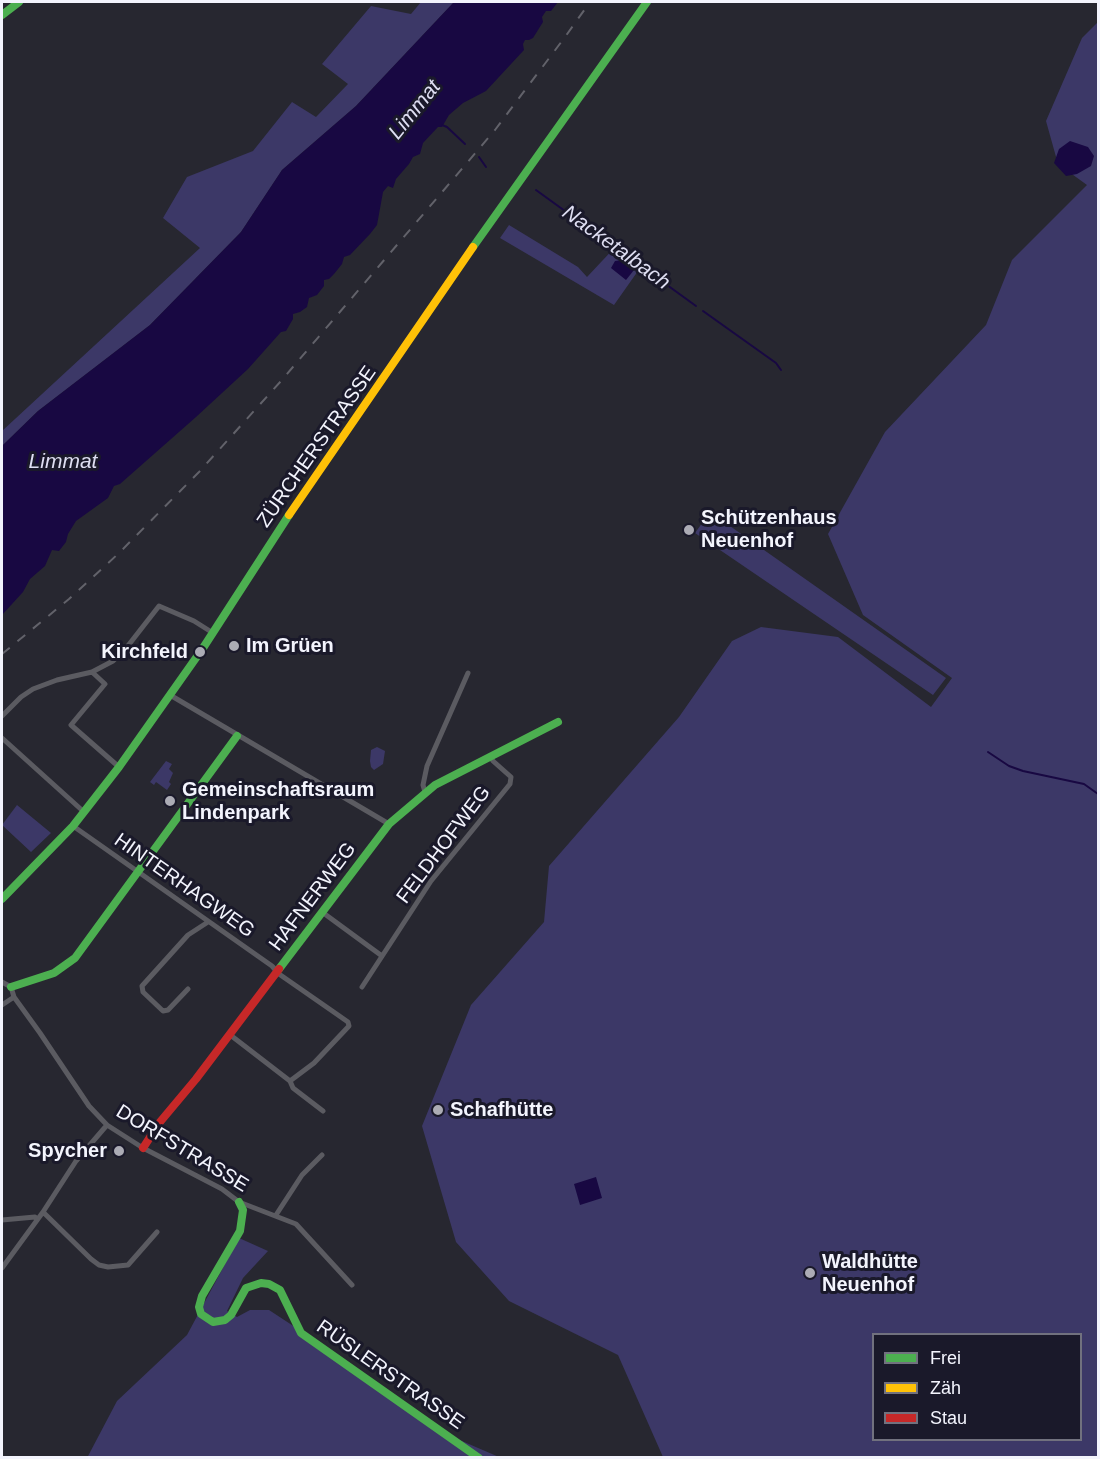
<!DOCTYPE html>
<meta charset="utf-8">
<style>
body{margin:0}
#map{position:relative;width:1100px;height:1459px;overflow:hidden;background:#272730;font-family:Helvetica,sans-serif}
canvas{display:block}
.frame{position:absolute;inset:0;border:3px solid #f3f4fd;pointer-events:none}
.legend{position:absolute;left:872px;top:1333px;width:210px;height:108px;box-sizing:border-box;background:#1a192a;border:2px solid #71717e;margin:0;padding:8px 10px;list-style:none;font-size:18px;color:#f3f4fd}
.legend li{display:flex;align-items:center;gap:12px;height:30px}
.legend b{width:30px;border:2px solid #71717e}
</style>
<div id="map">
<canvas width="1100" height="1459"></canvas>
<div class="frame"></div>
<ul class="legend">
<li><b style="height:8px;background:#4caf50"></b>Frei</li>
<li><b style="height:8px;background:#ffc107"></b>Zäh</li>
<li><b style="height:8px;background:#c62828"></b>Stau</li>
</ul>
</div>
<script>
const context = document.querySelector('canvas').getContext('2d');
context.lineJoin = 'round';
function fillPath(path, color) { context.fillStyle = color; context.fill(path, 'evenodd'); }
const shape = rows => new Path2D(rows.map(r => 'M' + r).join(''));
function trace(path, color, width, dash) { context.strokeStyle = color; context.lineWidth = width; context.lineCap = dash ? 'butt' : 'round'; context.setLineDash(dash || []); context.stroke(path); }
function write(font, color, halo, rows, align = 'center') {
  context.font = font + ' Helvetica,sans-serif'; context.lineWidth = 6; context.setLineDash([]); context.textBaseline = 'middle'; context.strokeStyle = halo; context.fillStyle = color; for (const [text, x, y, turn = 0] of rows) {
    context.save(); context.translate(x, y); context.rotate((+turn || 0) * Math.PI / 180); context.textAlign = isNaN(turn) ? turn : align; if (halo) context.strokeText(text, 0, 0); context.fillText(text, 0, 0); context.restore();
  }
}
fillPath(shape([
 [421,2,454,2,356,106,282,170,241,232,150,325,38,411,2,446,2,431,200,248,163,218,187,177,253,151,292,102,316,117,348,84,322,64,371,6,411,14],
 [1098,22,1098,1457,663,1457,618,1355,509,1301,456,1242,422,1126,471,1005,544,922,549,866,679,717,732,641,761,627,838,637,931,707,952,678,863,615,828,534,885,432,986,325,1012,260,1087,185,1058,164,1046,121,1082,38],
 [874,1334,1080,1334,1080,1440,874,1440],
 [509,225,578,267,587,277,618,244,645,261,614,305,500,238],
 [710,512,946,678,933,695,695,533],
 [377,747,385,751,383,764,374,770,371,767,370,761,371,750],
 [166,761,172,764,169,769,173,773,169,782,171,784,167,790,156,782,154,785,150,782],
 [17,805,51,833,31,852,2,825],
 [239,1238,268,1251,243,1278,227,1311,237,1317,250,1310,269,1310,330,1350,434,1429,499,1457,87,1458,117,1401,187,1335]
]), '#3c3867');
fillPath(shape([
 [454,2,558,2,551,11,546,11,542,17,543,22,533,38,529,40,525,40,523,44,524,50,486,91,463,103,449,115,442,127,438,127,423,143,420,154,413,157,409,164,396,179,393,188,388,186,383,192,377,225,370,234,350,255,344,257,342,264,334,274,329,279,324,280,324,286,317,295,309,298,307,307,300,312,293,314,293,319,286,331,281,332,248,369,196,417,120,484,114,486,108,498,76,521,68,534,66,542,59,551,52,550,45,566,30,579,23,592,2,615,2,446,38,411,150,325,241,232,282,170,356,106],
 [1070,141,1088,147,1094,156,1091,166,1077,174,1066,176,1054,163,1059,149],
 [622,260,634,270,626,280,611,268,615,261],
 [596,1177,602,1198,580,1205,574,1184]
]), '#180842');
trace(shape([
 [442,125,447,127,465,144],
 [479,157,486,167],
 [536,190,696,306],
 [703,311,776,363,781,370],
 [988,752,1009,766,1023,771,1084,784,1098,794]
]), '#180842', 2);
trace(shape([
 [92,672,105,684,71,725,119,767],
 [170,695,389,824],
 [2,716,21,697,33,689,57,680,92,672,113,661,127,647,159,606,194,621,213,633],
 [2,738,84,812],
 [425,792,423,785,427,766,468,673],
 [73,826,272,966,279,974,338,1015,348,1022,349,1026,314,1063,290,1081,229,1034],
 [322,912,382,956],
 [2,982,11,987,14,997,40,1033,89,1106,107,1125,143,1148,222,1189,239,1202,296,1224,352,1285],
 [362,987,431,881,510,784,511,777,493,761,490,756],
 [188,989,168,1010,163,1011,143,992,142,986,188,935,208,922],
 [2,1005,14,997],
 [290,1081,293,1088,323,1111],
 [43,1212,91,1259,99,1265,108,1267,128,1265,157,1232],
 [276,1215,302,1175,322,1155],
 [2,1220,35,1217,37,1219],
 [2,1268,43,1212,76,1161,107,1125]
]), '#5b5b61', 5);
trace(shape([
 [2,15,19,2],
 [473,247,647,2],
 [2,899,73,826,119,767,203,648,289,515],
 [279,969,389,824,435,785,558,722],
 [11,987,54,973,75,958,237,736],
 [239,1202,243,1210,240,1231,202,1296,199,1307,201,1314,213,1322,225,1320,231,1315,246,1288,261,1283,269,1284,280,1290,301,1333,479,1458]
]), '#4caf50', 8);
trace(shape([
 [289,515,473,247]
]), '#ffc107', 8);
trace(shape([
 [143,1148,160,1122,196,1079,279,969]
]), '#c62828', 8);
trace(shape([
 [2,654,69,599,119,553,199,472,281,381,495,130,565,37,590,2]
]), '#62626a', 2, [10, 10]);
for (const [x, y, r, color] of [
 [689,530,6,"#acacb5"],
 [234,646,6,"#acacb5"],
 [200,652,6,"#acacb5"],
 [170,801,6,"#acacb5"],
 [438,1110,6,"#acacb5"],
 [119,1151,6,"#acacb5"],
 [810,1273,6,"#acacb5"]
]) { const dot = new Path2D(); dot.arc(x, y, r, 0, 2 * Math.PI); context.fillStyle = color; context.fill(dot); trace(dot, '#1a192a', 2); }
write('20px', '#f3f4fd', '#1a192a', [
 ["ZÜRCHERSTRASSE",317,447,-55],
 ["FELDHOFWEG",444,845,-53],
 ["HINTERHAGWEG",184,886,35],
 ["HAFNERWEG",313,897,-53],
 ["DORFSTRASSE",182,1149,31],
 ["RÜSLERSTRASSE",390,1375,35]
]);
write('bold 20px', '#f3f4fd', '#1a192a', [
 ["Schützenhaus",701,518],
 ["Neuenhof",701,541],
 ["Im Grüen",246,646],
 ["Kirchfeld",188,652,"right"],
 ["Gemeinschaftsraum",182,790],
 ["Lindenpark",182,813],
 ["Schafhütte",450,1110],
 ["Spycher",107,1151,"right"],
 ["Waldhütte",822,1262],
 ["Neuenhof",822,1285]
], 'left');
write('italic 21px', '#dedef2', '#1a192a', [
 ["Limmat",415,110,-51],
 ["Nacketalbach",616,248,36],
 ["Limmat",63,462]
]);
</script>
